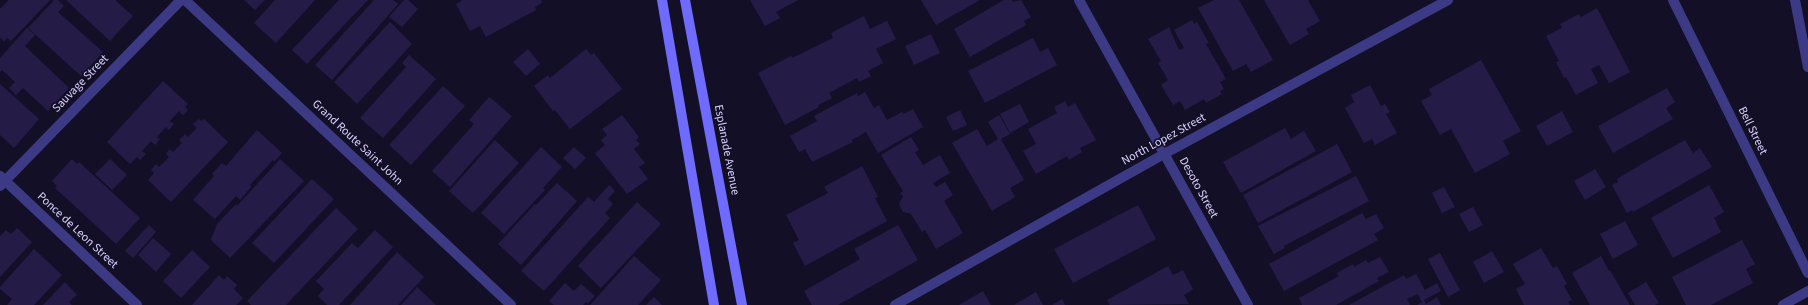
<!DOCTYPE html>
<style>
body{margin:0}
canvas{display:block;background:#130f26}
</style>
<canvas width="1808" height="305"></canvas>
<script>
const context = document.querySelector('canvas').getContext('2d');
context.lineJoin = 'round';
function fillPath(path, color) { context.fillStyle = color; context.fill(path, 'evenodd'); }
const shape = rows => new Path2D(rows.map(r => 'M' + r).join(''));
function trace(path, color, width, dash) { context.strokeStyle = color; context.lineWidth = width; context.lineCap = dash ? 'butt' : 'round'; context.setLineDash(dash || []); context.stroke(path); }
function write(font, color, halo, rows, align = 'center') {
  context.font = font + ' "Source Sans 3",sans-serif'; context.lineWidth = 3.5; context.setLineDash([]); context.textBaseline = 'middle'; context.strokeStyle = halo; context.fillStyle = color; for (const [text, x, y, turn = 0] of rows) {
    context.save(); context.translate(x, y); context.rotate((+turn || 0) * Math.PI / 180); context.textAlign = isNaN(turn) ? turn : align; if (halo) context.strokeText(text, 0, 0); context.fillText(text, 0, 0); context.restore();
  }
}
fillPath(shape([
 [9,0,50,0,11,41,7,38,4,42,0,37,0,9],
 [54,0,58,0,64,6,58,12,103,52,81,76,28,28],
 [66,0,115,0,133,16,110,41],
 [244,0,265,0,255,10],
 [275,0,315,0,276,43,254,23],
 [339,0,368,0,307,64,292,50],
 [374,0,393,0,398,4,332,80,315,65],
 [404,0,408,0,418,9,402,27,389,17],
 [463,0,541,0,542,3,535,7,536,10,486,37,480,26,470,31,456,4],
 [750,0,798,0,776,12,780,18,765,26],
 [921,0,980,0,936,25],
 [1004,0,1012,0,1013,2,1021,0,1031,17,1024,21,1026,25,970,57,954,29],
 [1214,0,1239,0,1273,60,1251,72,1246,64,1233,71,1198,8],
 [1264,0,1308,0,1320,21,1306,29,1309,34,1290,45],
 [1597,8,1630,72,1609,83,1599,65,1591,69,1598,83,1576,95,1566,77,1564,78,1556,62,1559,61,1546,36,1562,28,1560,24,1579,14,1581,17],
 [864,16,870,29,887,21,896,39,876,49,883,63,868,71,871,76,859,82,857,78,829,93,832,98,818,105,819,107,785,125,758,73,791,56,792,58,833,38,831,33],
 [1192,20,1194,24,1197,22,1209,43,1206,44,1226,79,1220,82,1224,89,1220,91,1222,94,1206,103,1204,99,1185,110,1180,101,1173,105,1161,85,1168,80,1158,63,1161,61,1148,39,1169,27,1179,50,1184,48,1174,30],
 [390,22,412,44,357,104,334,82],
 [27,28,35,35,25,46,69,88,48,111,23,88,16,95,9,88,15,82,2,70,0,72,0,58],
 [931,34,940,53,914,65,905,46],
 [1033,38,1040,52,1048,48,1057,65,985,103,968,71],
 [528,49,540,64,526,76,513,62],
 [586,49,591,55,594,53,622,89,570,129,555,110,553,111,534,86,548,75,550,78],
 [409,55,436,79,383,138,360,118,406,67,402,63],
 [1481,60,1521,131,1503,141,1510,154,1475,173,1451,129,1440,135,1421,101,1432,95,1429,89],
 [163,81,188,104,185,107,188,110,183,115,179,111,170,121,174,124,169,130,166,127,157,137,160,139,155,145,151,141,142,151,146,154,140,160,137,157,130,164,107,142],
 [0,84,39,119,14,148,0,135],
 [1370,85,1381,106,1385,104,1390,112,1386,114,1397,133,1375,145,1372,139,1364,143,1345,108,1354,102,1351,95],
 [443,86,465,106,411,165,389,145],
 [1667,88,1675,102,1666,108,1673,119,1613,153,1598,126],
 [865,92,874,108,879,105,887,120,902,112,903,114,913,109,923,127,878,153,866,132,852,140,853,142,812,162,805,149,799,152,790,136,817,121,814,116,857,93,858,96],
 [489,97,512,116,450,187,432,171,474,124,469,120],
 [1065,101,1068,107,1075,103,1096,140,1080,148,1082,152,1069,160,1067,156,1036,174,1023,151,1036,144,1028,129,1057,113,1054,107],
 [1020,104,1029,122,1010,133,1000,114],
 [960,110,967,125,953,131,946,117],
 [1562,111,1573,132,1547,146,1536,126],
 [622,115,639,137,636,140,640,144,634,149,645,163,639,167,648,179,627,194,595,153,605,145,601,140,607,135,602,129],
 [999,115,1010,134,1001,139,1024,180,1010,188,1015,197,992,211,952,143,977,129,987,146,998,139,988,122],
 [199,119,201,121,204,119,228,142,171,202,148,180,154,173,151,170,156,164,159,167,169,157,166,154,170,149,173,152,182,143,179,140,185,134,188,137,197,128,193,124],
 [1285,128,1291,139,1304,131,1316,151,1241,193,1223,162],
 [257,130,282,153,274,162,273,160,250,185,251,187,240,200,236,196,215,219,193,200,214,176,212,174,222,163,226,166],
 [911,137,919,150,915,152,923,165,940,155,950,173,933,183,936,187,945,182,953,195,944,201,963,233,936,249,925,230,922,232,911,214,903,212,899,204,903,196,900,193,903,191,881,155],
 [495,140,519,163,473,213,449,191],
 [1685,140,1693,153,1700,148,1712,167,1633,212,1632,210,1627,213,1612,185,1618,182,1617,179,1645,162],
 [1337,144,1352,172,1258,223,1243,195],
 [541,147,562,167,543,188,545,190,504,234,481,213],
 [574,147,586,158,575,169,563,158],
 [72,159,77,164,79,162,140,218,116,244,55,188,57,186,52,181],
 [110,159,127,175,112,190,95,174],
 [280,159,304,181,230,258,211,240,217,224,236,204,237,206],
 [862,166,878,197,875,198,887,221,805,266,793,243,799,240,786,215,828,193,824,187],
 [1595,169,1606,187,1585,200,1574,181],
 [1356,176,1369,201,1284,246,1285,248,1274,254,1258,226],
 [312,179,334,199,274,263,252,243],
 [557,183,577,201,521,265,498,244,535,204,536,205],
 [609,185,615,191,608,199,613,204,605,213,610,218,544,291,521,271,588,197,594,202],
 [1709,185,1724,212,1714,218,1721,232,1673,258,1651,218],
 [1444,187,1455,207,1442,213,1432,193],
 [637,202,661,224,601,288,578,266],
 [1138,205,1156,239,1073,283,1054,249],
 [1473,207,1483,225,1469,232,1459,214],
 [336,208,358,229,286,305,251,305,247,301],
 [1362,213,1366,219,1376,214,1384,228,1374,234,1378,240,1284,291,1269,264],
 [1625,221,1638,245,1613,259,1600,234],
 [149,225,156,232,133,258,125,251],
 [898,225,918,260,838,305,812,305,804,291,860,259,854,249],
 [17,228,32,242,0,277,0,236,6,230,11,234],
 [375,230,393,247,339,305,327,305,318,296,324,289,316,281,352,243,358,248],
 [153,238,171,254,156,272,138,255],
 [1742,240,1755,264,1746,269,1753,283,1711,305,1686,305,1672,277],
 [1541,248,1553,268,1557,266,1567,284,1564,286,1572,300,1568,302,1570,305,1524,305,1516,289,1525,284,1513,264],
 [34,249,62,275,34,305,7,305,12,299,0,289,0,287],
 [192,250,210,267,181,298,163,281],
 [1492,251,1504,272,1484,283,1473,262],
 [397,252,424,277,398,305,350,305],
 [1440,253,1460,290,1448,297,1428,259],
 [634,256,661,280,638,305,590,305],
 [1601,256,1609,271,1610,270,1630,305,1590,305,1572,273],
 [1380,257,1389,272,1377,278,1379,281,1336,305,1302,305,1299,298,1339,276,1337,273,1353,264,1354,267,1366,260,1368,263],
 [1168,266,1173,275,1183,270,1193,289,1184,295,1189,304,1110,305,1107,300],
 [1416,274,1425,290,1437,283,1441,291,1424,300,1426,304,1437,297,1441,305,1417,305,1422,302,1418,294,1407,299,1410,305,1349,305,1404,275,1406,279],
 [219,275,224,280,227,276,237,285,234,289,243,298,236,305,192,305],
 [65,282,77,295,69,302,72,305,43,305],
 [1646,282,1659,303,1655,305,1635,305,1628,293],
 [565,283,574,291,581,284,595,296,588,303,586,302,583,305,554,305,549,301],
 [417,287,436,305,401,305],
 [983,291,991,305,959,305],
 [1036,292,1043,305,1014,305],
 [654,297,662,305,646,305],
 [1062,299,1065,305,1052,305]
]), '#241b47');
trace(shape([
 [185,0,511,305],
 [1079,0,1248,305],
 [1673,0,1808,273],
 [1795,0,1808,67],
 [0,176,137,305],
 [0,186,181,0],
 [895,305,1164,154,1448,0],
 [1783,305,1808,291]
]), '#3d3a85', 10);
trace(shape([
 [662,0,714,305],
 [685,0,742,305]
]), '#6f6bff', 10);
write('12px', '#d9d4ff', '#130f26', [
 ["Sauvage Street",81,84,-46],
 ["Bell Street",1752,131,64],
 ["North Lopez Street",1164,140,-29],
 ["Grand Route Saint John",357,143,43],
 ["Esplanade Avenue",726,150,79],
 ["Desoto Street",1198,188,61],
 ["Ponce de Leon Street",77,231,43]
]);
</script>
